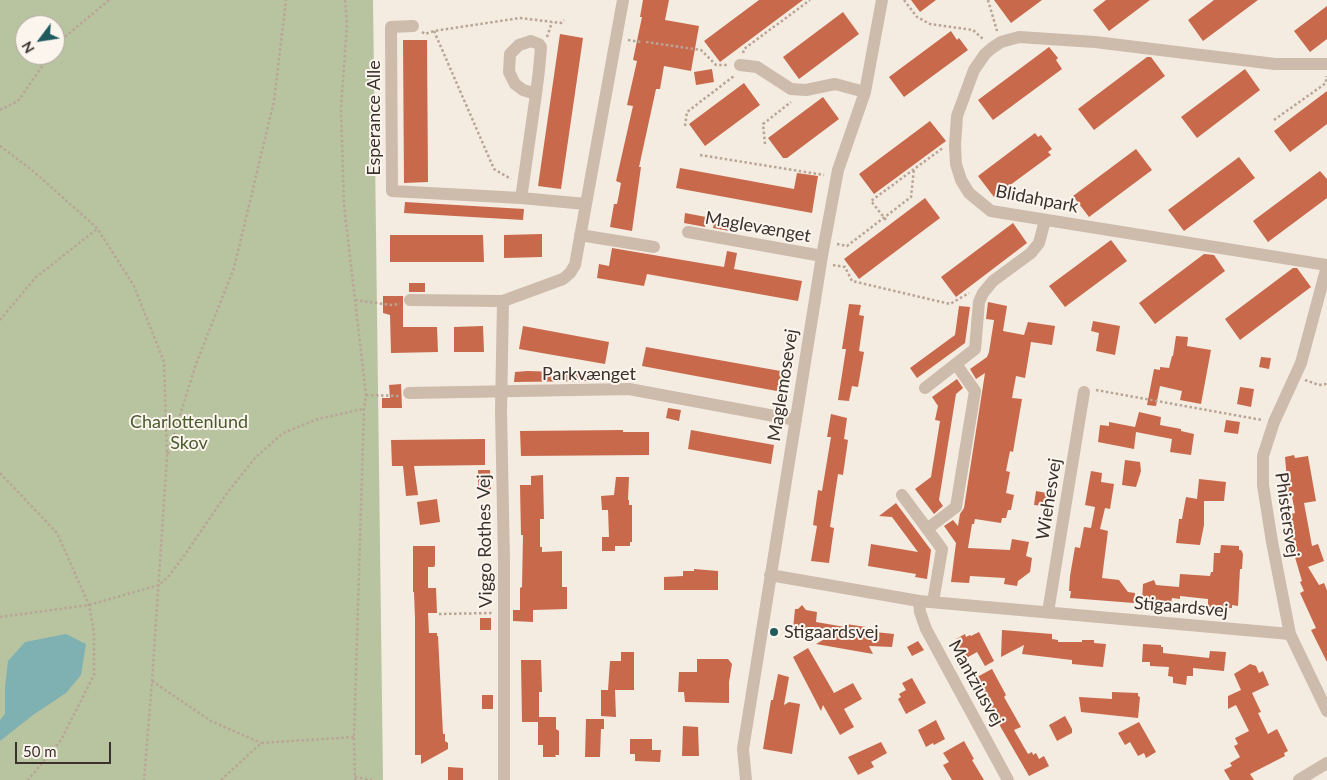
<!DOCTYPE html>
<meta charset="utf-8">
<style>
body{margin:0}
#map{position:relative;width:1327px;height:780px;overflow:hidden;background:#f4ebe1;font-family:Lato,sans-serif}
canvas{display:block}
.north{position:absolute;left:15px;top:15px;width:50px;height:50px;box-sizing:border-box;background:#fbf5ee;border:1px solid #aea6a0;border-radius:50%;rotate:239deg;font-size:14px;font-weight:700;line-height:20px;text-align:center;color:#3b302b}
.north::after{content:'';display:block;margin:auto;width:18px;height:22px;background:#1f5a5e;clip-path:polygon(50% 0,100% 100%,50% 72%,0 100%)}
.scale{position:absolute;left:15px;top:742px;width:96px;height:22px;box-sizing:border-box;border:2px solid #3b302b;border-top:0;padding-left:6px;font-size:15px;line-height:18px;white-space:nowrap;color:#3b302b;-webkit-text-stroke:4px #fbf5ee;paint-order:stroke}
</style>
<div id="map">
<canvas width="1327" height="780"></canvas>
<div class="north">N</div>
<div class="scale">50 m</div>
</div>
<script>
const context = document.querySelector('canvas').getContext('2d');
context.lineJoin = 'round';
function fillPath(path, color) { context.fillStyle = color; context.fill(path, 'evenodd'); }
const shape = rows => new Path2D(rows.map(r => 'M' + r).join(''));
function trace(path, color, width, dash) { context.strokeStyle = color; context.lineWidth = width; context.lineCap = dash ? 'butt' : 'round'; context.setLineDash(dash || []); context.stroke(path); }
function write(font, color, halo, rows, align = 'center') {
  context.font = font + ' Lato,sans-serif'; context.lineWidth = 4; context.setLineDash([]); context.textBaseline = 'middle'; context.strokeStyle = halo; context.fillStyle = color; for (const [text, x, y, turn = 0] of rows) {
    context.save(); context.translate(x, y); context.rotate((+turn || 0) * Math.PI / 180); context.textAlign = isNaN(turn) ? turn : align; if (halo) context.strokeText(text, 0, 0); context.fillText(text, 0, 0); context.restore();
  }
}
fillPath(shape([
 [0,0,373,0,383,780,0,780],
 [25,25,55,25,55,55,25,55]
]), '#b8c4a0');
fillPath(shape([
 [66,634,86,644,81,675,66,693,33,715,0,741,0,720,5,714,5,687,8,661,25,642]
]), '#7fb0b2');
fillPath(shape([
 [643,0,669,0,665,20,699,26,691,71,664,66,660,89,656,89,639,167,641,167,632,231,610,227,614,204,617,204,619,194,621,183,616,181,633,106,627,105,637,61,633,60,642,17,640,17],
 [759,0,803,0,720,62,704,41],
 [911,0,936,0,920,12],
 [994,0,1042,0,1011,23],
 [1106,0,1150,0,1109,31,1093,10],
 [1214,0,1258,0,1203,41,1188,20],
 [1327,6,1327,39,1310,52,1294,31],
 [843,12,859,34,799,79,783,57],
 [951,31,957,40,959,38,968,50,904,97,889,77],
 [560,34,583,38,561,189,538,186],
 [403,40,427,40,428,182,404,183],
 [1049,47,1058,58,1056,60,1062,69,993,120,978,100],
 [1147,57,1151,57,1165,76,1094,130,1078,109],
 [712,69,714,82,696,85,694,72],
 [1245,69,1260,90,1197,138,1181,117],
 [744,83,760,105,705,146,689,124],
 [1327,91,1327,124,1290,152,1274,131],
 [823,97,839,119,787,158,783,158,768,138],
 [930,121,946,141,874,194,859,174],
 [1035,133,1038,137,1041,135,1052,149,1048,152,1051,155,994,197,978,176],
 [1136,149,1152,170,1089,217,1073,196],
 [1239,157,1255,178,1184,231,1168,210],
 [680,168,794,189,797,173,818,176,812,213,676,188],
 [1320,171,1327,179,1327,198,1268,242,1253,221],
 [925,198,940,218,859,279,844,259],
 [405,202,524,209,523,220,404,213],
 [685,213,706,217,705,227,684,223],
 [715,219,737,222,735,232,713,228],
 [1013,223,1027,243,956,297,941,277],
 [542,234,542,257,504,258,504,235],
 [390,235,483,235,484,262,390,262],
 [1111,240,1127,261,1065,307,1049,286],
 [612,248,724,267,727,251,737,253,734,269,802,281,798,301,647,274,644,286,597,278,599,264,609,266],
 [1204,254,1214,255,1225,271,1155,324,1139,303],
 [1293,268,1297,268,1311,287,1240,340,1225,319],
 [409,283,425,283,425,292,409,292],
 [383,296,403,296,403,327,437,327,438,352,391,353,390,315,383,313],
 [988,302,1007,306,1003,331,1024,335,1028,322,1055,326,1052,345,1031,342,1025,378,1016,376,1012,398,1022,399,1014,446,1013,452,1010,451,1006,471,1010,472,1006,493,1014,495,1011,510,1008,510,1006,518,1002,518,1001,523,975,519,974,524,972,524,968,548,1010,550,1012,539,1029,542,1026,556,1032,558,1030,572,1018,581,1017,586,1004,584,1005,578,970,576,969,583,951,582,956,543,944,526,953,520,958,526,960,514,964,508,985,373,976,379,970,369,987,357,989,352,994,320,986,319],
 [849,304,861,305,859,315,864,316,859,351,864,352,858,387,852,386,849,401,838,400,846,349,842,349],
 [959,306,970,307,965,343,917,378,910,368,955,335],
 [1093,321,1120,326,1115,355,1096,351,1099,333,1091,331],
 [483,326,484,352,454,352,454,327],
 [523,326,609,342,605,364,519,349],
 [1176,336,1188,337,1187,346,1211,350,1201,404,1180,400,1182,391,1160,386,1156,406,1147,405,1154,369,1160,370,1160,367,1169,368,1172,356,1173,356],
 [646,347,786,372,782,392,642,366],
 [1261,357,1271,358,1269,369,1259,367],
 [527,371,595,373,595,381,514,382,515,372],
 [957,379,963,388,956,394,939,500,943,506,934,514,915,489,931,477,940,421,935,420,938,406,932,397],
 [401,384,402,408,382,408,382,398,390,398,389,385],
 [1240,387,1254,389,1251,407,1237,404],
 [668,408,681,410,679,421,666,418],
 [1139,412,1161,417,1160,425,1181,429,1181,431,1194,434,1191,455,1170,452,1172,439,1136,432,1134,449,1098,442,1100,425,1109,426,1109,422,1135,427],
 [831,414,847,418,844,439,848,440,843,475,838,474,830,527,834,528,829,563,811,561,817,526,813,525,818,490,822,491,831,437,827,437],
 [1226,420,1240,422,1238,434,1224,432],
 [623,430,623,432,649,432,649,455,521,456,520,431],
 [691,430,774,445,771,464,688,449],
 [485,439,485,465,414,466,418,495,406,496,403,466,392,466,391,440],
 [1294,455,1295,458,1308,456,1316,501,1304,503,1312,546,1318,544,1324,561,1308,567,1319,585,1324,583,1327,590,1327,662,1311,630,1316,628,1300,593,1304,591,1300,582,1302,581,1292,547,1287,515,1295,513,1291,491,1288,492,1285,457],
 [1125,460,1140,462,1141,471,1136,487,1122,485],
 [478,470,490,470,491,489,478,491],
 [1091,471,1102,473,1101,482,1114,484,1110,509,1105,508,1100,529,1108,531,1102,578,1119,580,1128,592,1135,593,1134,603,1070,598,1071,591,1069,591,1070,576,1075,547,1080,548,1084,527,1091,528,1095,507,1085,505],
 [543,475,544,519,540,519,540,547,542,547,542,552,562,551,562,587,567,587,567,609,533,610,533,622,513,621,513,610,520,610,520,588,522,587,523,535,521,535,520,485,531,485,531,476],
 [616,477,629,477,628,500,629,500,629,505,632,505,632,542,630,542,630,546,615,546,615,551,602,551,602,537,609,537,608,510,602,510,601,496,614,495],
 [1199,479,1226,482,1224,501,1204,501,1204,525,1200,545,1176,543,1179,519,1182,519,1186,497,1197,499],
 [1036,491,1047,493,1045,506,1034,505],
 [437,499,440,522,420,525,417,502],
 [896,503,931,550,927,579,915,577,916,574,868,566,871,544,918,552,892,517,879,516],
 [1221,545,1239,546,1239,550,1241,550,1243,554,1242,569,1240,569,1238,606,1232,605,1232,608,1208,607,1208,599,1180,596,1180,599,1172,598,1171,603,1142,600,1143,584,1154,580,1156,585,1179,587,1180,574,1210,576,1211,572,1213,572,1214,553,1220,553],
 [413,546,435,546,435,565,434,567,428,567,428,588,436,588,437,613,428,613,429,633,437,633,437,636,438,636,443,734,445,734,445,741,448,743,448,749,421,764,421,755,415,755,415,618,414,592,413,592],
 [694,569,718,571,718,590,664,590,664,577,683,576,683,571,694,571],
 [802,605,806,610,817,612,816,622,845,627,846,624,866,627,865,631,894,634,892,647,869,646,873,654,816,644,828,637,803,633,803,631,793,629,795,609,798,609],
 [480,618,491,618,491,630,480,630],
 [1002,630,1052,634,1052,639,1058,640,1058,642,1082,642,1082,640,1094,640,1094,643,1106,644,1103,667,1072,664,1072,660,1022,654,1024,645,1001,657],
 [979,632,994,661,985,666,977,652,963,660,954,643,957,642,956,639,965,634,966,637,970,635,971,636],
 [918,641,924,650,912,656,907,647],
 [1143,644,1161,645,1161,647,1163,647,1163,653,1209,658,1210,651,1226,652,1224,671,1193,668,1193,676,1187,676,1186,685,1173,683,1173,677,1168,676,1169,667,1150,666,1150,662,1142,662],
 [808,648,834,693,853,683,862,699,844,709,854,727,840,735,823,705,821,711,793,657],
 [621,652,634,652,634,690,615,690,616,717,601,716,601,690,608,690,610,661,621,661],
 [697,659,728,659,732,664,729,682,729,703,685,702,684,692,678,692,679,672,697,672],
 [521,660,541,660,542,692,539,692,539,717,556,717,556,729,559,731,559,755,555,755,556,757,543,757,543,745,538,745,538,722,522,722],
 [1250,664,1256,666,1259,673,1263,671,1269,685,1252,693,1261,712,1258,713,1268,734,1277,729,1288,751,1284,753,1285,756,1250,774,1254,780,1230,780,1224,770,1232,766,1230,763,1240,757,1234,746,1238,744,1235,738,1249,731,1236,705,1228,709,1228,696,1241,690,1234,674],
 [992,669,1006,695,1004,697,1021,727,1014,730,1028,754,1032,752,1033,755,1036,753,1039,759,1044,756,1049,766,1029,776,996,719,998,718,977,681,979,680,977,677],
 [778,674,789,677,784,705,789,702,800,704,792,754,763,749,771,700,773,700],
 [912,678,926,703,906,714,898,699,901,697,899,694,906,690,902,683],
 [1112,692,1138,693,1138,696,1140,697,1138,718,1081,712,1079,697,1112,699],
 [482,695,493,695,493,709,482,709],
 [1065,716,1072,729,1072,733,1057,741,1049,725],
 [586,719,604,719,604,729,601,729,600,757,585,757],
 [936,720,945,739,934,745,933,743,926,747,918,730],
 [1139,722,1156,752,1146,758,1144,753,1138,756,1130,742,1125,745,1118,733],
 [683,726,698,727,699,756,682,756],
 [630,739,652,739,652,750,661,750,660,762,635,761,635,754,630,754],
 [964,741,974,759,972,760,984,780,952,780,943,765,949,762,943,753],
 [881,742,887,753,871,762,874,767,858,775,848,757],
 [448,767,463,768,463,780,448,780]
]), '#c8694b');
trace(shape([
 [345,0,347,24,341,109,344,205,366,395,364,409,354,737,355,780],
 [904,0,917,17,930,24,973,30,984,40],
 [988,0,997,31],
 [434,31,494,169,511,179],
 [422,32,425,34,434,31,520,18,561,23,564,20],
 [547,37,552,22],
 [628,40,641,42],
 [646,42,701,50,716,65,729,65],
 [55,48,61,40,108,1,111,0],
 [743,53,744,49,810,0],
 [0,110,18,101,50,55],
 [1274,120,1326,83,1326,76],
 [685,126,687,112,734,76],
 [765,144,763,124,791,102],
 [0,146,33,171,97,228,134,286,164,362,167,457,152,681,144,780],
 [700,155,824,175],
 [886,220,871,201,944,147],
 [837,244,847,246,911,197,914,169],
 [833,265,845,267,852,281,950,304,969,293],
 [355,300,391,305,400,304],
 [0,320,35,278,97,229],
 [1305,380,1319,385,1327,384],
 [1096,390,1262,420],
 [366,395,399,396],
 [168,454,196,364,234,268,274,101,286,0],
 [0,473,57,533,89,605,94,633,94,675,61,740,28,780],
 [439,614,492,613],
 [0,617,89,605,159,585,168,577,184,556,227,493,255,458,283,433,318,419,363,409],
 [152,681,211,721,261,743],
 [355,777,372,780],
 [221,780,261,743,354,737]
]), '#b9a596', 2.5, [2.5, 2.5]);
trace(shape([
 [413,26,391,27,392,191,521,198,586,204],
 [1327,64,1275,64,1095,42,1019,37,1001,42,992,48,985,54,974,70,957,116,955,145,956,164,961,180,969,193,991,211,1327,265],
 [740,65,757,67,791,89,806,90,835,84,865,92],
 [521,198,523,185,536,94,539,70,541,47,539,44,531,41,519,45,510,54,509,72,515,84,523,90,536,94],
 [688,232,822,256],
 [580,235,654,247],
 [1327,266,1301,363,1274,422,1263,456,1263,485,1272,542,1290,634,1327,711],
 [410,300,503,301,563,279,570,273,575,265,623,0],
 [503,301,501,411,504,561,504,780],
 [925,388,975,349,979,302,983,293,993,281,1031,253,1039,243,1045,220],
 [409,393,629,389,796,420],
 [902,495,942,549,933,602],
 [927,529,956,507,975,391,956,364],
 [770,575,919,601,1290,634],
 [919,601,920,612,926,629,1008,780],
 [1048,612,1084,392],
 [746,780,743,749,822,256,838,170,865,92,882,0],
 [1299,780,1327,763]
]), '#cdbbac', 12);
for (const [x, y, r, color] of [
 [774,632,5,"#1f5a5e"]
]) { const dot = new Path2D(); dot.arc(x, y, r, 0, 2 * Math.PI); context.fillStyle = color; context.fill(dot); trace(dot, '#fbf5ee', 2); }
write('18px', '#3b302b', '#fbf5ee', [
 ["Esperance Alle",374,118,-90],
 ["Blidahpark",1037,199,11],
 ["Maglevænget",758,227,10],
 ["Parkvænget",589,374],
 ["Maglemosevej",783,385,-81],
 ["Wiehesvej",1049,499,-81],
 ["Phistersvej",1287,515,82],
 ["Viggo Rothes Vej",485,541,-91],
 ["Stigaardsvej",1181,607,5],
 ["Mantziusvej",976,683,61]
]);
write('18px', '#4a5a2e', '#fbf5ee', [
 ["Charlottenlund",189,422],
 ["Skov",189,443]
]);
write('18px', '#3b302b', '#fbf5ee', [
 ["Stigaardsvej",784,632]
], 'left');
</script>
